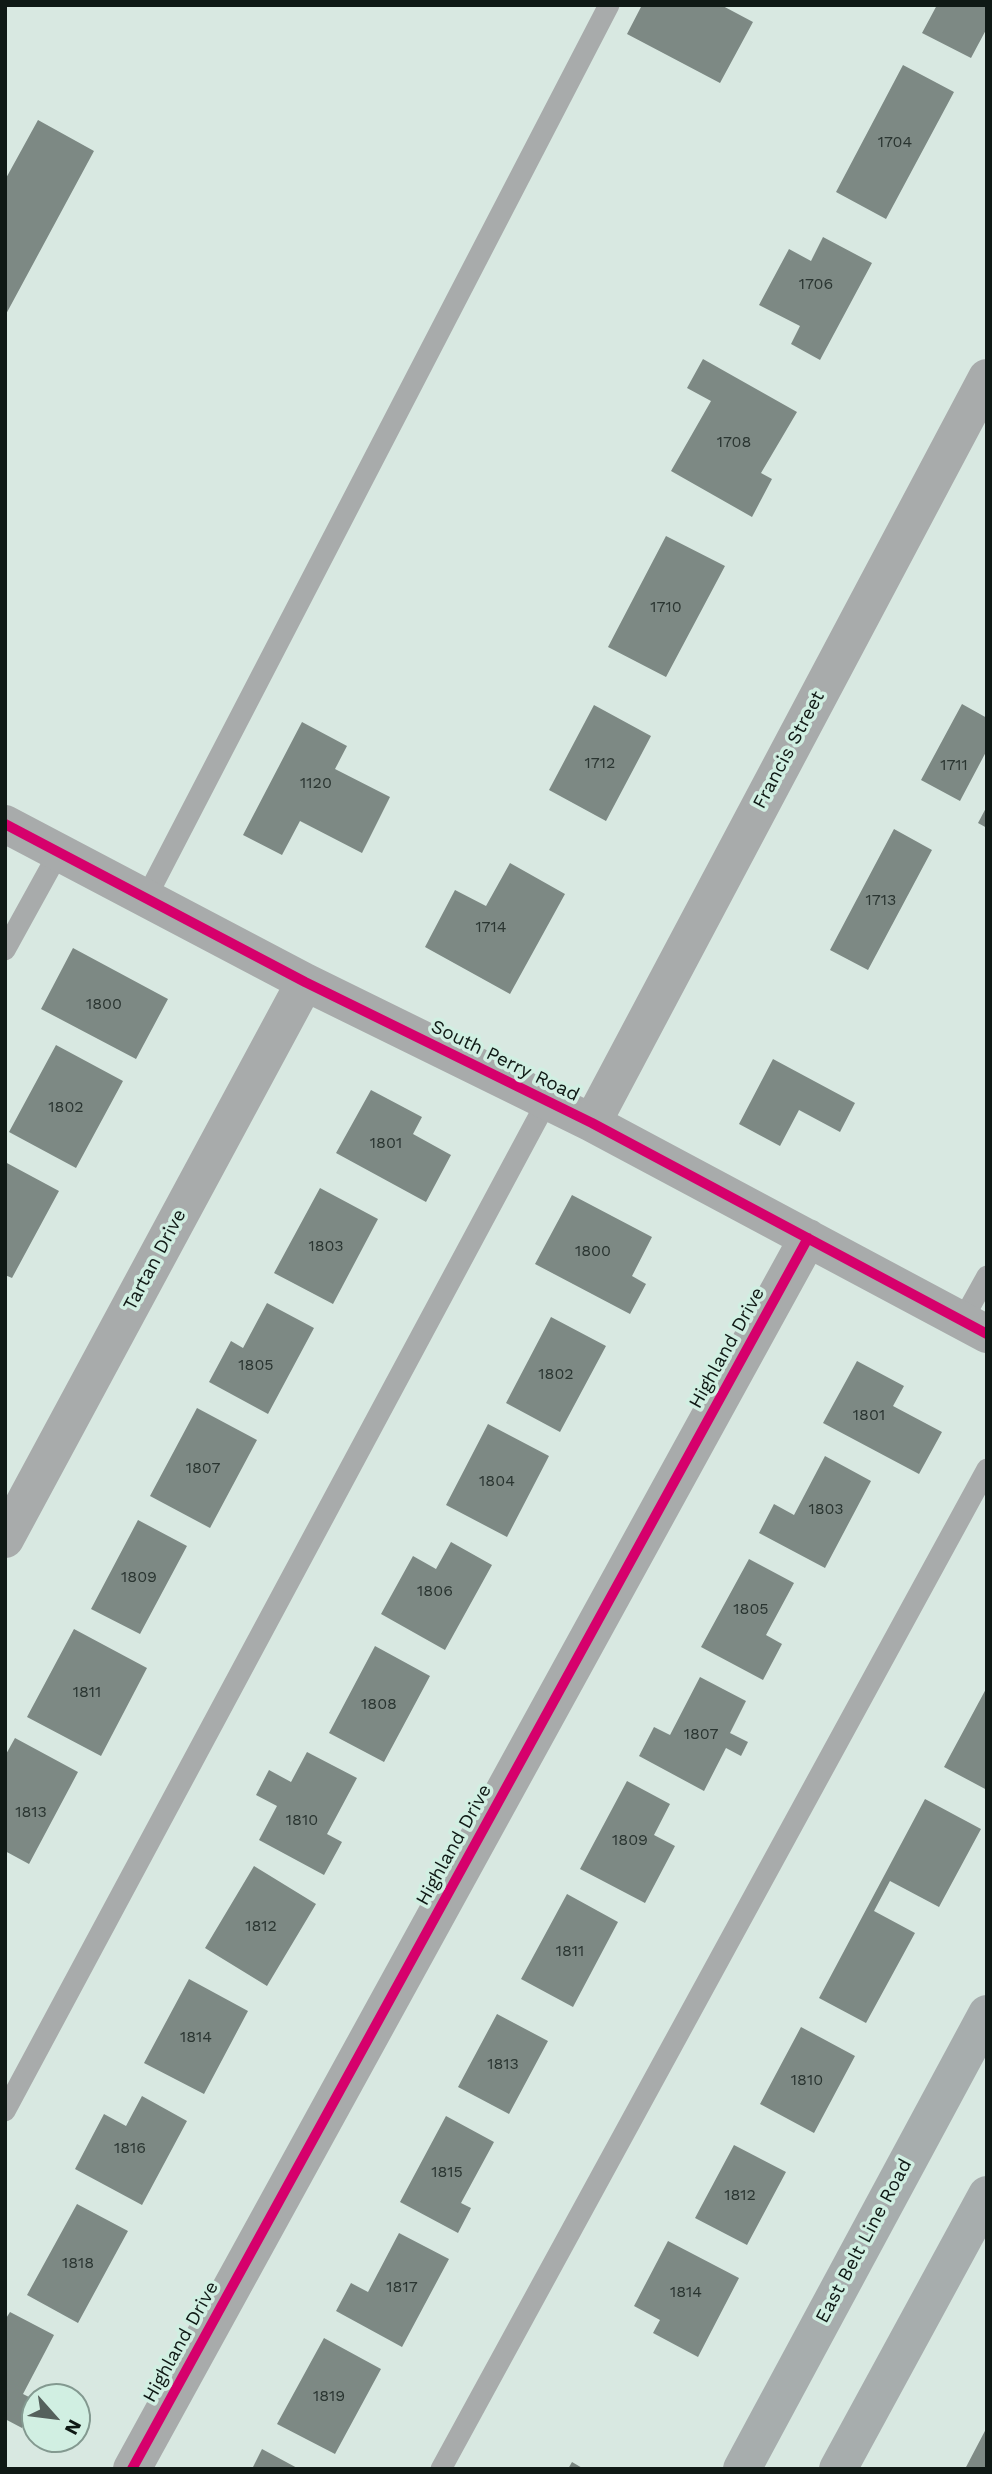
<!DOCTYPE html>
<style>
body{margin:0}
#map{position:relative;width:992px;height:2474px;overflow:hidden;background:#d8e8e1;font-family:"Work Sans",sans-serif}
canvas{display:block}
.frame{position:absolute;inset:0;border:7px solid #0f1915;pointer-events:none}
.north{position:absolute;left:21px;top:2383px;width:70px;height:70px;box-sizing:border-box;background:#d1efe2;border:2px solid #839990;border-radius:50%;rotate:118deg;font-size:19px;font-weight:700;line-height:28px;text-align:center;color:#0f1915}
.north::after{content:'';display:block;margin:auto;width:24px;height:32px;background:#55615c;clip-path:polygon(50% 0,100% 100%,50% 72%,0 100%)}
</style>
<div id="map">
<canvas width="992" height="2474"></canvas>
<div class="frame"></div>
<div class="north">N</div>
</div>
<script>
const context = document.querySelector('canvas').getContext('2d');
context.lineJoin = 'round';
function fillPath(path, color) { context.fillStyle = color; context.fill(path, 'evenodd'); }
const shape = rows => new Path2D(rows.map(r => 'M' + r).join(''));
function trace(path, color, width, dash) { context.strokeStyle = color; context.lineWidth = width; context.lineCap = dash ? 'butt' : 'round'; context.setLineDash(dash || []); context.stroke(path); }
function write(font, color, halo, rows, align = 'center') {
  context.font = font + ' "Work Sans",sans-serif'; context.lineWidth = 7; context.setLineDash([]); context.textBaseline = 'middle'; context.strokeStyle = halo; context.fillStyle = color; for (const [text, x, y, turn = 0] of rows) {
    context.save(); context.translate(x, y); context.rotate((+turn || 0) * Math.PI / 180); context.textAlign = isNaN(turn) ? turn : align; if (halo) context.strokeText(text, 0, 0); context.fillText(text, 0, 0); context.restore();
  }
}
fillPath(shape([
 [642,5,721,5,753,22,720,83,627,34],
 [937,5,987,5,987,28,971,58,922,33],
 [903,65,954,92,886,219,836,192],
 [38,120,94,151,5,316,5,180],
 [823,237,872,263,820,360,791,344,800,326,759,305,789,249,811,261],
 [703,359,797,412,761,473,772,479,752,517,671,471,711,401,687,388],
 [666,536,725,566,666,677,608,647],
 [962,704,987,718,987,750,960,801,921,780],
 [594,705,651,736,606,821,549,790],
 [302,722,347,746,335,769,390,797,362,853,300,821,282,855,243,835],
 [987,806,987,828,978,823],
 [894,829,932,850,868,970,830,950],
 [510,863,565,894,510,994,425,947,455,890,486,906],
 [73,948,168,999,136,1059,41,1009],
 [56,1045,123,1081,76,1168,9,1132],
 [773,1059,855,1103,840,1132,799,1110,780,1146,739,1124],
 [371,1090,422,1117,413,1134,451,1155,426,1202,336,1153],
 [5,1162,59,1191,12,1278,5,1275],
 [320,1188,378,1219,333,1304,274,1273],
 [572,1195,652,1237,632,1276,646,1284,630,1314,535,1264],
 [267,1303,314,1328,268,1414,209,1382,231,1341,243,1348],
 [551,1317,606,1346,560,1432,506,1403],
 [857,1361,904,1386,893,1406,942,1432,919,1474,823,1423],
 [197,1408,257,1440,210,1528,150,1496],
 [488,1424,549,1456,507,1537,446,1505],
 [825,1456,871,1481,825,1568,759,1533,774,1504,794,1515],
 [138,1520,187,1546,140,1634,91,1609],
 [451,1542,492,1565,445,1650,381,1614,413,1556,436,1569],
 [749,1559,794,1583,766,1635,782,1644,763,1680,701,1647],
 [74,1629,147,1668,101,1756,27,1717],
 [375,1646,430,1676,384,1762,329,1733],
 [700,1677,746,1701,730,1733,748,1742,741,1756,726,1748,704,1791,639,1756,654,1727,670,1735],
 [987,1687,987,1790,944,1767],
 [15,1738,78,1772,29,1864,5,1851,5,1756],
 [307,1752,357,1778,327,1834,342,1842,324,1875,259,1840,277,1806,256,1795,269,1770,291,1782],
 [627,1781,670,1804,654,1835,675,1846,645,1903,580,1869],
 [925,1799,981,1829,939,1907,890,1881,874,1911,915,1933,866,2023,819,1998],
 [254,1866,316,1904,267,1986,205,1948],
 [567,1894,618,1922,573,2007,521,1979],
 [189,1979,248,2011,204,2094,144,2063],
 [497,2014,548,2041,509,2114,458,2087],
 [801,2027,855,2056,814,2133,760,2104],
 [142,2096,187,2121,142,2205,75,2169,104,2114,126,2126],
 [446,2116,494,2142,461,2203,471,2208,458,2233,400,2202],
 [734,2145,786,2172,747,2245,695,2218],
 [77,2204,128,2231,78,2323,27,2295],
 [399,2233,449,2259,402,2347,336,2311,351,2283,368,2292],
 [668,2241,739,2278,698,2357,653,2333,660,2320,634,2306],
 [10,2312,54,2335,23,2394,35,2400,35,2405,22,2428,5,2419,5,2320],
 [324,2338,381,2369,335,2454,277,2424],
 [987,2427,987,2469,965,2469],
 [262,2449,299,2469,252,2469],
 [572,2462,584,2469,568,2469]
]), '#7d8984');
trace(shape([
 [146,898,609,5],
 [5,950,59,852],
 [962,1321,987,1276],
 [5,2111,547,1101],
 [441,2469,987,1469]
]), '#a8abab', 21);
trace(shape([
 [5,824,305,982,592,1123,987,1334],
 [592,1123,987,378],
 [5,1539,305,982],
 [132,2469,808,1238]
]), '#a8abab', 38);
trace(shape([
 [742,2469,987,2014],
 [838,2469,987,2195]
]), '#a7adad', 38);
trace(shape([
 [5,824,305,982,592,1123,987,1334],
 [132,2469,808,1238]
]), '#d6006c', 10);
write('16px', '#2a3531', null, [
 ["1704",895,142],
 ["1706",816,284],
 ["1708",734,442],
 ["1710",666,607],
 ["1712",600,763],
 ["1711",954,765],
 ["1120",316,783],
 ["1713",881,900],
 ["1714",491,927],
 ["1800",104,1004],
 ["1802",66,1107],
 ["1801",386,1143],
 ["1803",326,1246],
 ["1800",593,1251],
 ["1805",256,1365],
 ["1802",556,1374],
 ["1801",869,1415],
 ["1807",203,1468],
 ["1804",497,1481],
 ["1803",826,1509],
 ["1809",139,1577],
 ["1806",435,1591],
 ["1805",751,1609],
 ["1811",87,1692],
 ["1808",379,1704],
 ["1807",701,1734],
 ["1813",31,1812],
 ["1810",302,1820],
 ["1809",630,1840],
 ["1812",261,1926],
 ["1811",570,1951],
 ["1814",196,2037],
 ["1813",503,2064],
 ["1810",807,2080],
 ["1816",130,2148],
 ["1815",447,2172],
 ["1812",740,2195],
 ["1818",78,2263],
 ["1817",402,2287],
 ["1814",686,2292],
 ["1819",329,2396]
]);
write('19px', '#0f1915', '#d1efe2', [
 ["Francis Street",789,750,-62],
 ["South Perry Road",505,1061,26],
 ["Tartan Drive",155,1260,-62],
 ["Highland Drive",727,1348,-61],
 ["Highland Drive",454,1845,-61],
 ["East Belt Line Road",864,2241,-62],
 ["Highland Drive",181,2342,-61]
]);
</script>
